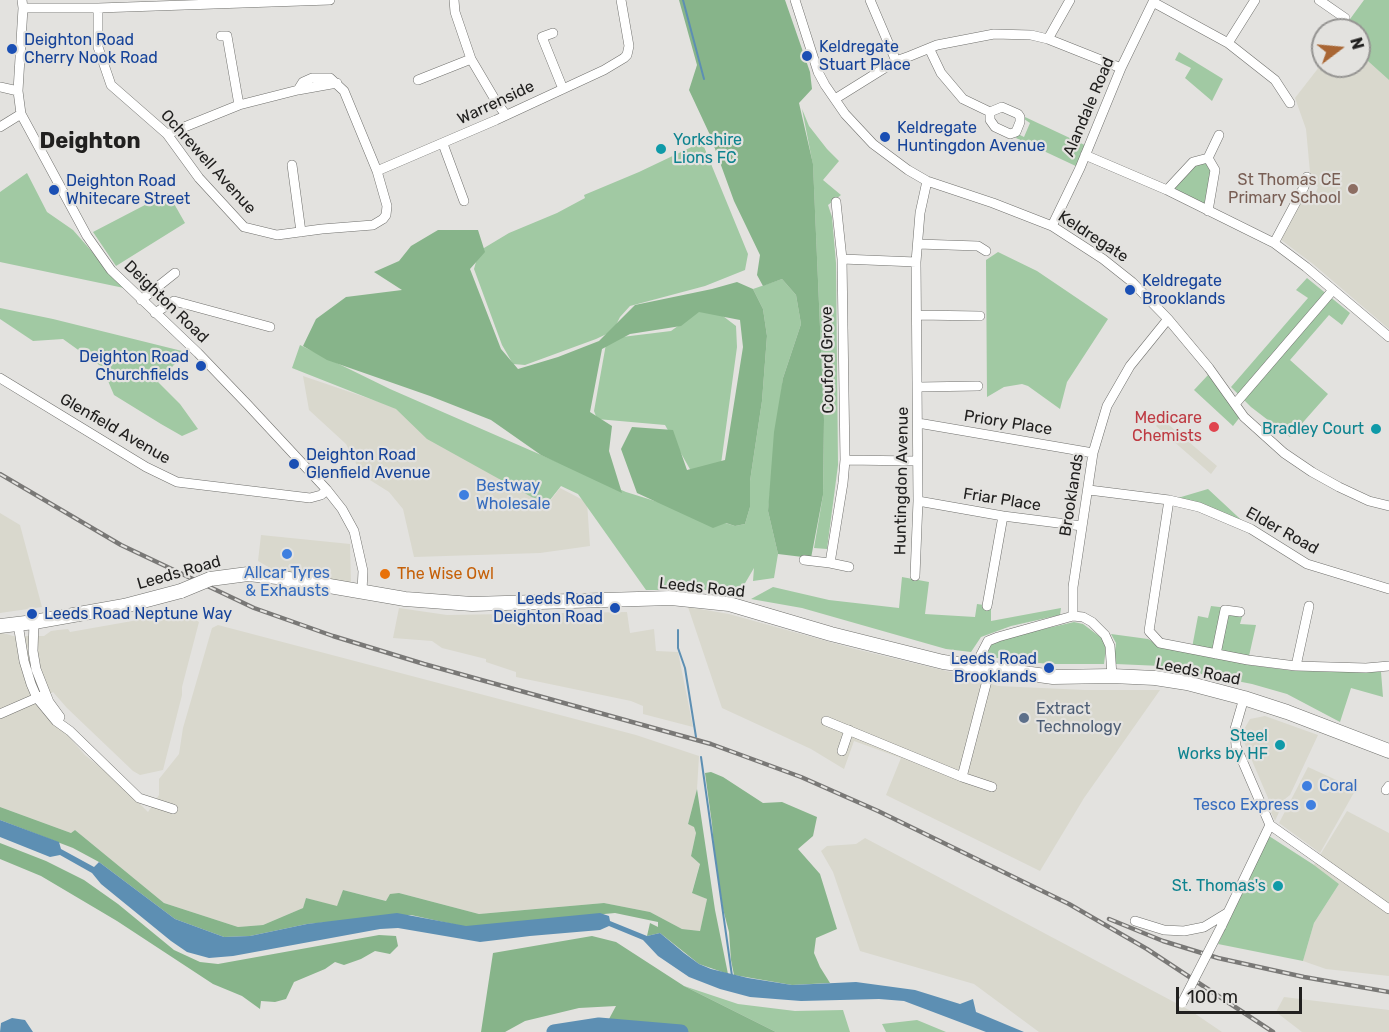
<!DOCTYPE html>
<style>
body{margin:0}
#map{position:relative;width:1389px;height:1032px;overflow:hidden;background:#e3e2df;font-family:Rubik,sans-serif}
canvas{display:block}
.north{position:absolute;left:1311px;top:18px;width:60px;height:60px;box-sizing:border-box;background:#e3e2df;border:2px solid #959492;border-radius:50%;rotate:74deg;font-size:16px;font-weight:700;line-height:24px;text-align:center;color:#21201f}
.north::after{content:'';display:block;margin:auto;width:21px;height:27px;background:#a96634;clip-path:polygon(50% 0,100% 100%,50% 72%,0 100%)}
.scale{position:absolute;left:1176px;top:987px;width:126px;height:27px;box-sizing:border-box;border:3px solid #21201f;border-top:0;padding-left:8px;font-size:18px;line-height:21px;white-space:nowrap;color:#21201f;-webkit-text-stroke:4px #e3e2df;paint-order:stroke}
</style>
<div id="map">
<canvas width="1389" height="1032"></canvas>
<div class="north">N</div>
<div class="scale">100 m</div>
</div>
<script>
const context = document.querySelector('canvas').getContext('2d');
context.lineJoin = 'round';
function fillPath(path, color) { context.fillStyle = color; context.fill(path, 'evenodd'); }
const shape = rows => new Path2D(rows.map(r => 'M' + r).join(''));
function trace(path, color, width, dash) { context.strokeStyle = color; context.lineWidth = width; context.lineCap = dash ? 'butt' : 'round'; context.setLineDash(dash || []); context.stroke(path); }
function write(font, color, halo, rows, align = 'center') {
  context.font = font + ' Rubik,sans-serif'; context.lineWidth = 4.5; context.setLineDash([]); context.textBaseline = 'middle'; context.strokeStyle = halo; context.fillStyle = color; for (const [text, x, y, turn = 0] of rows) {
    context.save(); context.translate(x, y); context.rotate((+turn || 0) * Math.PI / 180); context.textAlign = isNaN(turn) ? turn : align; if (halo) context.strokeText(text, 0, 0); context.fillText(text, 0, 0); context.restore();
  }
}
fillPath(shape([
 [1359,53,1389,80,1389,329,1313,264,1280,239,1305,191,1315,195,1318,187,1311,183,1306,129,1295,98,1323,62,1323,66,1359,66],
 [303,376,394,407,546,506,560,488,587,502,590,546,540,553,414,557,403,509,389,492,362,475,346,444,309,410],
 [1162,419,1217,466,1211,474,1156,426],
 [0,513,20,525,42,607,0,613],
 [261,535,350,544,351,584,277,572,258,561],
 [688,607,729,614,855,649,967,676,998,686,1085,690,1160,690,1084,798,1040,871,886,795,901,758,854,741,844,769,811,749,722,708],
 [399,608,447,615,627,612,630,633,654,629,656,651,678,652,693,727,643,714,643,706,631,701,516,677,516,672,486,662,486,659,442,648,432,641,393,638],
 [183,612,199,622,182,687,182,695,163,770,140,775,133,771,67,708,53,692,37,701,85,755,116,780,148,812,159,795,159,779,179,754,183,728,212,628,218,625,636,735,699,756,697,789,688,824,694,826,696,833,691,856,700,863,692,892,707,899,700,931,682,929,650,912,604,903,479,914,399,893,387,901,343,890,337,907,306,898,303,908,263,925,238,927,164,903,75,830,71,833,0,807,0,632,13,636,44,636,51,631,58,630,68,629,70,632],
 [1265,716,1318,735,1290,795,1285,799,1275,821,1270,810,1268,798,1244,742,1243,731,1250,719],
 [1308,767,1356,789,1320,853,1279,823],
 [1347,811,1389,833,1389,976,1326,969,1303,961,1314,923,1339,884,1314,865],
 [865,838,1191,1011,1222,1032,1039,1032,974,984,860,951,833,872,821,851,827,846,856,844],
 [1284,997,1389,1010,1389,1032,1302,1032,1276,1012]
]), '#d9d8cd');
fillPath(shape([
 [1364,0,1389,0,1389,80,1359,53,1359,30,1342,30],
 [1179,52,1223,79,1212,101,1185,78,1191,68,1175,60],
 [802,109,809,126,827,149,839,161,823,180,841,195,828,205,832,217,836,263,838,465,827,549,814,548,823,495,824,420,813,165],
 [1025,117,1089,147,1080,168,1016,138,1018,134,1024,137,1030,123,1024,119],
 [702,142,748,254,745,270,705,286,630,306,620,317,613,331,596,339,525,365,513,364,502,345,474,269,479,251,509,233,557,213,585,198,584,195,639,172],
 [1193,162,1213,163,1208,211,1167,190],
 [27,173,47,212,73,230,124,288,0,262,0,192],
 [168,193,185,223,116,266,93,232],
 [998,252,1037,271,1108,319,1067,382,1060,409,1028,386,1022,384,1004,387,987,397,986,260],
 [1307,278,1350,313,1342,325,1329,315,1290,360,1328,394,1290,437,1251,407,1231,387,1308,298,1296,290],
 [782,279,796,295,801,324,783,378,768,511,778,554,774,578,753,581,754,568,741,590,646,590,578,494,561,486,546,505,427,439,396,409,292,368,300,345,390,389,626,492,735,526,745,524,750,507,750,481,762,401,767,336,763,309,753,289],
 [0,308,53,319,186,352,158,382,180,404,198,429,182,436,161,424,114,395,102,367,63,339,33,341,0,319],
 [700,310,719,313,736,326,737,347,721,464,691,471,665,425,597,419,594,411,606,344,622,337,671,331],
 [1209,374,1240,417,1233,426,1194,390],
 [1208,489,1251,529,1171,500],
 [902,577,929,582,925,614,975,617,977,604,991,606,991,621,1061,608,1060,615,1011,626,981,637,971,652,946,649,802,608,751,599,773,587,829,600,899,608],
 [1211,606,1244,610,1240,624,1256,625,1249,656,1249,665,1295,671,1381,672,1383,697,1351,688,1340,722,1287,694,1252,684,1161,666,1116,664,1114,660,1116,643,1111,634,1148,639,1163,648,1191,653,1198,616,1208,618],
 [1074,622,1083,624,1103,639,1106,648,1104,664,1048,664,989,657,988,652,991,644,1001,639],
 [1269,836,1314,865,1339,884,1314,923,1303,961,1218,944],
 [684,986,738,1004,795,1011,843,1010,850,1032,776,1032],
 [917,1020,946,1032,886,1032,882,1024]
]), '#a1c9a3');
fillPath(shape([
 [679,0,785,0,810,72,812,89,799,103,813,164,824,420,823,495,811,558,778,554,768,511,774,432,783,378,801,324,796,295,782,279,763,286,757,275,760,255,734,201,710,135,689,90,697,65],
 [438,230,478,230,485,252,470,269,501,349,518,369,558,357,599,341,635,305,712,289,737,282,753,289,763,309,767,336,762,401,750,481,750,507,745,524,735,526,726,523,713,528,637,493,621,449,632,427,673,430,687,470,725,460,743,347,740,320,699,312,681,326,630,334,602,349,590,412,612,426,609,451,622,493,541,455,491,420,430,396,327,360,303,346,316,319,346,297,402,290,374,272,399,261,411,246],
 [711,772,723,777,763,803,782,802,817,817,813,836,798,849,820,874,837,929,816,938,814,953,820,967,830,983,792,985,734,975,731,960,729,932,723,909,714,850,712,824,705,773],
 [697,789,715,910,728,974,699,964,660,933,647,936,650,923,658,927,658,922,615,913,466,927,411,915,307,924,250,936,224,937,175,919,99,862,73,848,0,820,0,807,71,833,75,830,164,903,238,927,263,925,303,908,306,898,337,906,343,890,386,901,390,894,399,893,479,914,604,903,650,912,682,929,700,931,707,899,692,893,700,864,691,856,696,833,694,827,688,824],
 [0,843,46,861,84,880,118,904,174,950,200,962,218,964,379,935,396,936,398,946,390,954,375,951,361,959,344,965,335,962,325,969,294,982,286,999,275,1002,261,1001,260,1009,242,996,213,984,117,921,41,876,0,859],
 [592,936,616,942,684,986,776,1032,602,1032,616,1006,579,1008,525,1021,505,1032,481,1032,493,953]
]), '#87b48a');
fillPath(shape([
 [0,820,59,842,61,849,94,867,99,862,175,919,224,937,250,936,307,924,397,913,466,926,600,913,609,916,610,921,647,936,660,933,684,953,699,964,711,969,748,978,792,985,856,982,915,990,960,1004,973,999,976,1012,1024,1032,986,1032,904,1001,879,999,801,1001,750,997,720,989,689,977,658,956,643,940,609,926,600,930,530,936,480,942,398,928,380,929,233,956,209,958,187,952,171,941,101,884,92,873,60,855,50,857,0,837],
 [12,1018,25,1020,33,1032,0,1032,1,1023]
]), '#5d8fb3');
trace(shape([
 [683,0,704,79],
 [678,630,678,648,685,668,696,737],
 [701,757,732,976]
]), '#5d8fb3', 2);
trace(shape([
 [554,1032,599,1025,681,1032]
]), '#5d8fb3', 15);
const minor = shape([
 [22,0,23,8,18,91,21,114,87,236,111,270,198,353,247,404,327,490,342,509,354,531,363,571,362,591],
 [454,0,455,12,471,59,497,103,506,115],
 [795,0,818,72,825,85,845,114,873,144,908,170,927,181,993,203,1052,226,1103,259,1132,282,1168,319,1209,368,1244,417,1284,453,1312,472,1339,487,1369,501,1389,506],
 [870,0,896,61],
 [1319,0,1345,18,1338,29],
 [1153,2,1228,43,1275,80,1290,103],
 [23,8,98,8,330,0],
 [98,8,98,47,111,85,167,134,199,178,244,227,277,235,322,229,373,225,383,219,386,215,387,206,377,171],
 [553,33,542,37,563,89],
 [221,36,227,36,239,105],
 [1048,39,1070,0],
 [1228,43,1255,0],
 [929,48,941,73,963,99,990,112,1002,107,1018,114,1020,117,1020,122,1016,132,1010,134,995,127,990,120,990,112],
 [418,80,471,59],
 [0,87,18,91],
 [298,90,337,83],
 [835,99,896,61,910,56,937,45,994,34,1031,35,1048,39,1121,68],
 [0,127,21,114],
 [167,134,239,105,298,90,303,82,312,78,330,78,344,91,377,171,496,120,604,70,624,58,627,55,629,46,621,0],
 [443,144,464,201],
 [1085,155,1167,190,1274,243,1306,267,1389,337],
 [1208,158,1219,135],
 [292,165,301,232],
 [1167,190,1193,162,1208,158,1215,170,1208,211],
 [836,202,842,259,916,262],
 [1052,226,1080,168,1121,68,1154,0],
 [1274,243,1304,187,1307,177],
 [918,244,978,246,986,251],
 [141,300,175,273],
 [155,313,174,301,270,327],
 [918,315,980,316],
 [0,378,146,467,177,482,310,498,321,495,327,490],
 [919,387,978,386],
 [1235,404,1333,290],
 [918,423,1093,453],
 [845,460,917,461],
 [1089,490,1169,500,1199,507,1251,529,1307,564,1389,589],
 [1169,500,1149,631,1160,643,1248,660,1296,666,1366,668,1389,666],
 [918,501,1003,516,1082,526],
 [804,560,830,563,843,483,845,460,842,259],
 [830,563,849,567],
 [915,576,918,501,916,262,920,213,927,181],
 [987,606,1003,516],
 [1073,616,1073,587,1093,453,1107,406,1130,366,1168,319],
 [34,622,33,651,36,669,49,702,60,717],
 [18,624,24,661,31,684,37,698,56,721,70,731,139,798,173,809],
 [1216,654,1225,610,1240,612],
 [975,666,988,641,998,637,1073,616,1083,617,1092,622,1105,635,1110,646,1112,676],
 [1296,666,1309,606],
 [0,714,41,696],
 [826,721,962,777,990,669],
 [842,751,849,730],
 [962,777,992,787],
 [1386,790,1389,786],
 [1270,825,1389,909],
 [1135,921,1164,930,1184,931,1204,927,1227,913],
 [1221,927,1270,825,1236,746,1235,729,1244,698]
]);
const primary = shape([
 [210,579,248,574,277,577,405,599,472,604,671,598,729,604,831,634,943,662,1053,677,1112,676,1155,678,1187,683,1244,698,1287,712,1389,751],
 [0,626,34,622,124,606,181,591]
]);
trace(minor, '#70706d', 10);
trace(primary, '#70706d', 15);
trace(minor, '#fff', 9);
trace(primary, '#fff', 14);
const rail = shape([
 [0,474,121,545,254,608,333,636,424,664,711,744,801,777,878,811,1069,904,1147,949,1273,1032],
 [1109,919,1163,941,1218,958,1304,977,1389,992]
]);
trace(rail, '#797876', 4.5);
trace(rail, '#e3e2df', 2, [7]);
const minorBridge = shape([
 [1182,1003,1221,927]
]);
const primaryBridge = shape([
 [181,591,210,579]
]);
trace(minorBridge, '#70706d', 10, []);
trace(primaryBridge, '#70706d', 15, []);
trace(minorBridge, '#fff', 9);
trace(primaryBridge, '#fff', 14);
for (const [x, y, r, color] of [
 [12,49,6,"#1a4fb4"],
 [807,56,6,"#1a4fb4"],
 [885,137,6,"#1a4fb4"],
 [661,149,6,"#0f9aa8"],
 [1353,189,6,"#8d6e63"],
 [54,190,6,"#1a4fb4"],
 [1130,290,6,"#1a4fb4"],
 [201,366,6,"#1a4fb4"],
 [1214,427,6,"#e0444e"],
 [1376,429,6,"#0f9aa8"],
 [294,464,6,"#1a4fb4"],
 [464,495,6,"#3f7fe0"],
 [287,554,6,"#3f7fe0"],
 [385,574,6,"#e8710a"],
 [615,608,6,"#1a4fb4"],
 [32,614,6,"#1a4fb4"],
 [1049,668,6,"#1a4fb4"],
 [1024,718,6,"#5c6f8a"],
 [1280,745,6,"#0f9aa8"],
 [1307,786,6,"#3f7fe0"],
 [1311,805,6,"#3f7fe0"],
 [1278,886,6,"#0f9aa8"]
]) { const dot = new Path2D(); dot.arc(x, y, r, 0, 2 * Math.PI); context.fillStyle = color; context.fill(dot); trace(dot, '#e3e2df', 2); }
write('16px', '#164399', '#e3e2df', [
 ["Deighton Road",24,40],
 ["Cherry Nook Road",24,58],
 ["Keldregate",819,47],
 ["Stuart Place",819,65],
 ["Keldregate",897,128],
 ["Huntingdon Avenue",897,146],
 ["Deighton Road",66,181],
 ["Whitecare Street",66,199],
 ["Keldregate",1142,281],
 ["Brooklands",1142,299],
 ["Deighton Road",189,357,"right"],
 ["Churchfields",189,375,"right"],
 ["Deighton Road",306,455],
 ["Glenfield Avenue",306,473],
 ["Leeds Road",603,599,"right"],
 ["Deighton Road",603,617,"right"],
 ["Leeds Road Neptune Way",44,614],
 ["Leeds Road",1037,659,"right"],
 ["Brooklands",1037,677,"right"]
], 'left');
write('16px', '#21201f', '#e3e2df', [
 ["Warrenside",496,103,-25],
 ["Alandale Road",1089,107,-67],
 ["Ochrewell Avenue",208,162,48],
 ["Keldregate",1093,237,33],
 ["Deighton Road",166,302,44],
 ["Couford Grove",828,360,-91],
 ["Priory Place",1008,423,9],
 ["Glenfield Avenue",115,429,30],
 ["Huntingdon Avenue",902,481,-89],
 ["Brooklands",1072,495,-81],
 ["Friar Place",1002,500,9],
 ["Elder Road",1282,531,29],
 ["Leeds Road",179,573,-16],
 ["Leeds Road",702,588,6],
 ["Leeds Road",1198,672,11]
]);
write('16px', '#0d838f', '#e3e2df', [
 ["Yorkshire",673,140,"left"],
 ["Lions FC",673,158,"left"],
 ["Bradley Court",1364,429],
 ["Steel",1268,736],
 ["Works by HF",1268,754],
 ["St. Thomas's",1266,886]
], 'right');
write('16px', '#785e54', '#e3e2df', [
 ["St Thomas CE",1341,180],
 ["Primary School",1341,198]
], 'right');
write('16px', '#be3a42', '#e3e2df', [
 ["Medicare",1202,418],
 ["Chemists",1202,436]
], 'right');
write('16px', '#366cbe', '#e3e2df', [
 ["Bestway",476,486],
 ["Wholesale",476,504],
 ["Allcar Tyres",287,573,"center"],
 ["& Exhausts",287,591,"center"],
 ["Coral",1319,786],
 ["Tesco Express",1299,805,"right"]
], 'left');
write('16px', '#c56008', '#e3e2df', [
 ["The Wise Owl",397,574]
], 'left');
write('16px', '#4e5e75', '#e3e2df', [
 ["Extract",1036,709],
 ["Technology",1036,727]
], 'left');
write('bold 22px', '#21201f', '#e3e2df', [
 ["Deighton",90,142]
]);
</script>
